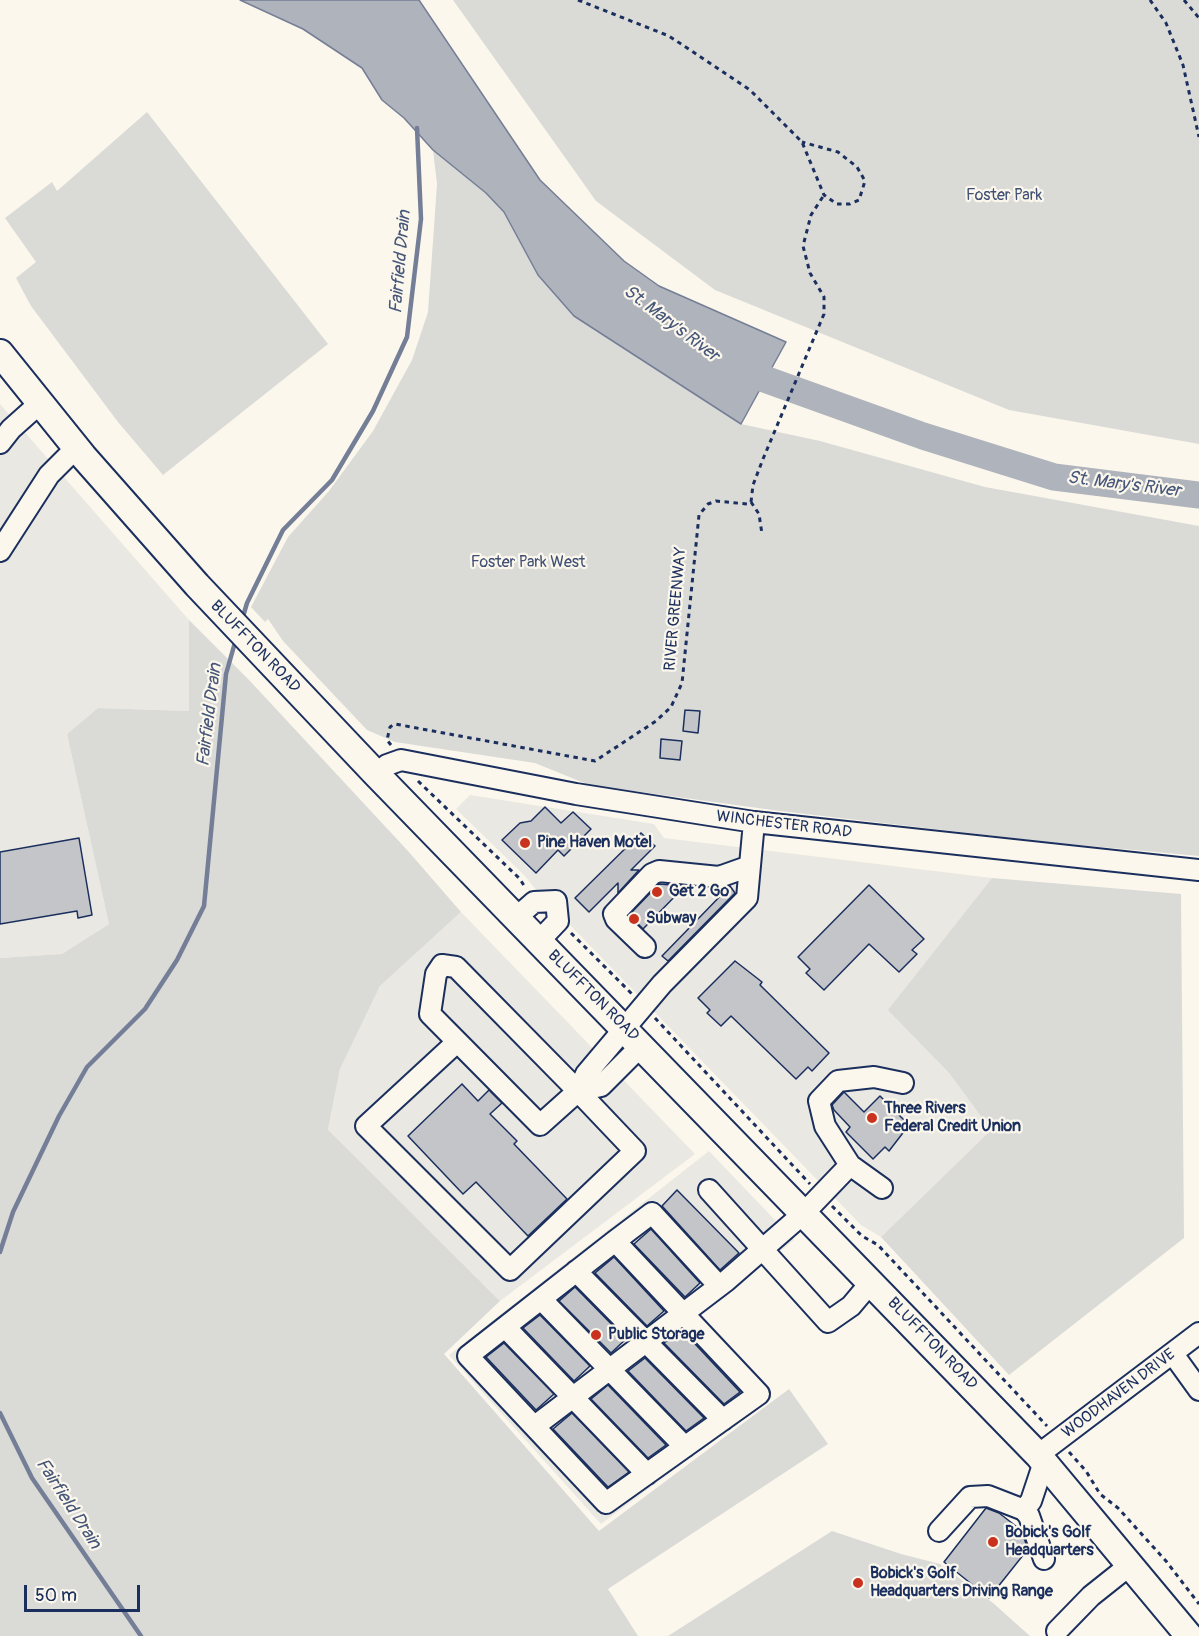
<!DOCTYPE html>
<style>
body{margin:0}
#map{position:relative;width:1199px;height:1636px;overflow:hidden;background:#fbf7ec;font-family:Pangolin,sans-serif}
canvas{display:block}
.scale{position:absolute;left:24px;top:1585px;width:116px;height:27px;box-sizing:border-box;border:3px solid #1b2f5e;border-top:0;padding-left:8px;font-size:18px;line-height:21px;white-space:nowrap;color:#1b2f5e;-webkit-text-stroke:4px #fbf7ec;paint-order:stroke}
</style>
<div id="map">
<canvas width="1199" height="1636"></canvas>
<div class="scale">50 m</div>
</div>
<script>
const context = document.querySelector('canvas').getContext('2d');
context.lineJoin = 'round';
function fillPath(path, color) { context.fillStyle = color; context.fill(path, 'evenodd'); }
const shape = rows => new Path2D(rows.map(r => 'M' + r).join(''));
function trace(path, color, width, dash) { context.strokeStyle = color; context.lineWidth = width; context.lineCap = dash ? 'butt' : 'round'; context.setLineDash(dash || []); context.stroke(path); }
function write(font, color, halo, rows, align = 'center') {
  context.font = font + ' Pangolin,sans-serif'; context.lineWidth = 4.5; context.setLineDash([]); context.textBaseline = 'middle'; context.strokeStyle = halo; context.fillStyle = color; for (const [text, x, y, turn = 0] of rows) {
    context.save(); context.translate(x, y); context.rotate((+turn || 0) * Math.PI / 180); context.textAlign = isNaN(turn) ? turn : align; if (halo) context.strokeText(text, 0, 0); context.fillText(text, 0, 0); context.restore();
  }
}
fillPath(shape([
 [0,404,189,620,190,711,98,708,67,734,109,924,62,954,0,958],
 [470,795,654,824,664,838,992,878,889,1010,949,1073,991,1130,881,1237,861,1225,537,891,524,875,456,809],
 [461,912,695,1154,500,1301,328,1131,340,1069,380,986],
 [709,1151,794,1240,700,1315,772,1397,601,1524,449,1355]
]), '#eae8e2');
fillPath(shape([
 [453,0,1199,0,1199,444,1009,410,715,290,596,201],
 [147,112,328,344,163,475,118,422,31,306,16,278,36,262,5,218,52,182,57,191],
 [433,150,486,193,504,212,538,275,574,316,741,424,820,441,985,487,1199,526,1199,856,1046,842,780,811,589,785,535,763,395,742,367,730,283,641,268,619,265,622,251,607,288,537,329,491,373,431,412,360,428,312,437,184],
 [189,620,250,681,408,851,461,912,380,986,340,1069,328,1130,500,1301,444,1354,599,1531,789,1389,828,1444,608,1589,638,1636,0,1636,0,958,62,954,109,924,67,734,98,708,189,711],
 [992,878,1181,894,1184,1238,1009,1375,881,1237,991,1130,949,1073,888,1010],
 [832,1531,901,1554,940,1564,993,1603,1030,1636,668,1636]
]), '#dadad7');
const water = shape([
 [240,0,419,0,540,180,624,261,659,286,786,342,741,424,574,316,538,275,504,212,486,193,433,150,404,118,382,100,362,68,303,29,240,0]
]);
fillPath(water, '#afb3bb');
trace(water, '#747e96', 1.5);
trace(shape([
 [242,620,247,603,283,530,332,480,373,411,407,337,421,219,417,128],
 [0,1252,13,1212,59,1116,87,1067,145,1009,177,960,204,906,226,674,236,639],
 [0,1413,32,1478,141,1636]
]), '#747e96', 4.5);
trace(shape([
 [731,367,923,436,1054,477,1199,495]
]), '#afb3bb', 27);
const building = shape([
 [685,710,700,711,698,733,683,731,685,710],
 [661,739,682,741,680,760,660,758,661,739],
 [545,807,561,823,573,812,591,829,564,856,558,850,536,873,502,840,520,823,531,821,545,807],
 [641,833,655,846,631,870,639,870,618,893,618,883,589,912,575,898,641,833],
 [79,838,92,915,78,918,77,911,0,924,0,852,79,838],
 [659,884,685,886,643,929,629,915,659,884],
 [869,885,924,939,912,950,917,954,899,972,869,944,824,990,806,973,810,969,798,957,869,885],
 [730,886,735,893,668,961,662,956,730,886],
 [735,961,762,982,760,985,829,1053,812,1071,808,1067,796,1079,731,1016,721,1026,707,1013,710,1010,698,998,735,961],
 [462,1084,478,1101,489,1090,502,1103,490,1114,517,1141,514,1144,567,1199,528,1236,476,1182,463,1194,408,1136,462,1084],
 [844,1092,864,1112,880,1096,909,1125,889,1151,885,1147,873,1159,846,1132,850,1127,834,1110,832,1105,844,1092],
 [677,1190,739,1253,720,1270,662,1206,677,1190],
 [651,1229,700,1283,685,1297,634,1244,651,1229],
 [614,1257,664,1311,647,1326,595,1273,614,1257],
 [575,1287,626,1339,611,1353,559,1301,575,1287],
 [540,1315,590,1366,574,1381,523,1328,540,1315],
 [682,1330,740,1392,724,1404,664,1343,682,1330],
 [504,1343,554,1394,536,1410,486,1357,504,1343],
 [645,1358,704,1418,686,1431,628,1371,645,1358],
 [608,1385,666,1445,648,1458,591,1399,608,1385],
 [572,1413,629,1472,608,1487,553,1429,572,1413],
 [986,1508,999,1513,1021,1530,1028,1549,989,1598,944,1562,986,1508]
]);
fillPath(building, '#c3c5c9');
trace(building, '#1b2f5e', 1.5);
const minor = shape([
 [0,443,11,429,39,404],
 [0,551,49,475,76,448],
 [376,774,387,765,401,760,576,794,754,822,1199,870],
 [517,917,534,902,556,901,558,921,539,941],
 [645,947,616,919,614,914,652,874,659,871,719,877,750,866],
 [457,1042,366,1126,510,1270,635,1151,578,1091,456,967,442,965,436,974,430,1014,540,1125,578,1091],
 [642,1045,601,1086,578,1091,586,1074,662,984,747,898,754,822],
 [882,1188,850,1165,825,1126,819,1101,838,1081,874,1077,903,1083],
 [709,1190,828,1322,851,1306,872,1281],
 [615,1241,759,1394,606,1503,468,1356,505,1327,615,1241,652,1213,719,1286],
 [576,1271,723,1420],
 [541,1299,685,1447],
 [505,1327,647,1474],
 [1173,1354,1199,1390],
 [535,1426,726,1281,804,1213,850,1165],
 [1038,1455,1199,1333],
 [1024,1510,1031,1501,1044,1462],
 [939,1531,970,1497,988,1496,1024,1510,1029,1516,1044,1559],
 [1057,1631,1091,1596,1130,1565]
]);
const major = shape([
 [0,353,83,456,197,585,376,774,1038,1455,1189,1636]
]);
trace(minor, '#1b2f5e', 24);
trace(major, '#1b2f5e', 30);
trace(shape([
 [578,0,669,36,750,90,802,142,824,195,837,204,850,204,859,200,865,181,857,167,838,152,802,142],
 [1150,0,1166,23,1183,65,1199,137],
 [1184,0,1199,18],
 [751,502,759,514,762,534],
 [391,745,387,740,390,727,395,724,595,761,656,721,671,707,682,683,699,515,708,504,716,501,747,504,751,502,753,485,763,459,824,314,824,297,810,273,803,246,811,215,824,195],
 [418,781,520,879,526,889],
 [571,933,632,994],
 [655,1018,810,1184],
 [832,1206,862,1236,878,1245,1047,1426],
 [1069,1452,1086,1471,1100,1494,1118,1508,1166,1561,1199,1604]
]), '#1b2f5e', 3, [4.5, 4.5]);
trace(minor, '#fbf7ec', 20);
trace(major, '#fbf7ec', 26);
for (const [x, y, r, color] of [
 [525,843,6,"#c8321e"],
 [657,892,6,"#c8321e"],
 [634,919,6,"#c8321e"],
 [872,1118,6,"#c8321e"],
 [596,1335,6,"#c8321e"],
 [993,1542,6,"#c8321e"],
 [858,1583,6,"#c8321e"]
]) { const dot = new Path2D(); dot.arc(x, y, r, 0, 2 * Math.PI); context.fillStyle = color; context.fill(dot); trace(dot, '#fbf7ec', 2); }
write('16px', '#415176', '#fbf7ec', [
 ["Foster Park",1004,196],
 ["Foster Park West",528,563]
]);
write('16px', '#1b2f5e', '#fbf7ec', [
 ["RIVER GREENWAY",676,609,-85],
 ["BLUFFTON ROAD",255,647,46],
 ["WINCHESTER ROAD",784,825,7],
 ["BLUFFTON ROAD",593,996,45],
 ["BLUFFTON ROAD",932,1344,46],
 ["WOODHAVEN DRIVE",1119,1394,-37]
]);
write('bold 16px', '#1b2f5e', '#fbf7ec', [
 ["Pine Haven Motel",537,843],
 ["Get 2 Go",669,892],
 ["Subway",646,919],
 ["Three Rivers",884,1109],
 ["Federal Credit Union",884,1127],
 ["Public Storage",608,1335],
 ["Bobick's Golf",1005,1533],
 ["Headquarters",1005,1551],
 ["Bobick's Golf",870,1574],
 ["Headquarters Driving Range",870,1592]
], 'left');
write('italic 18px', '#47577a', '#fbf7ec', [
 ["Fairfield Drain",401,262,-85],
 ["St. Mary's River",671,324,37],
 ["St. Mary's River",1124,485,7],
 ["Fairfield Drain",210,715,-83],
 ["Fairfield Drain",68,1504,57]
]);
</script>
